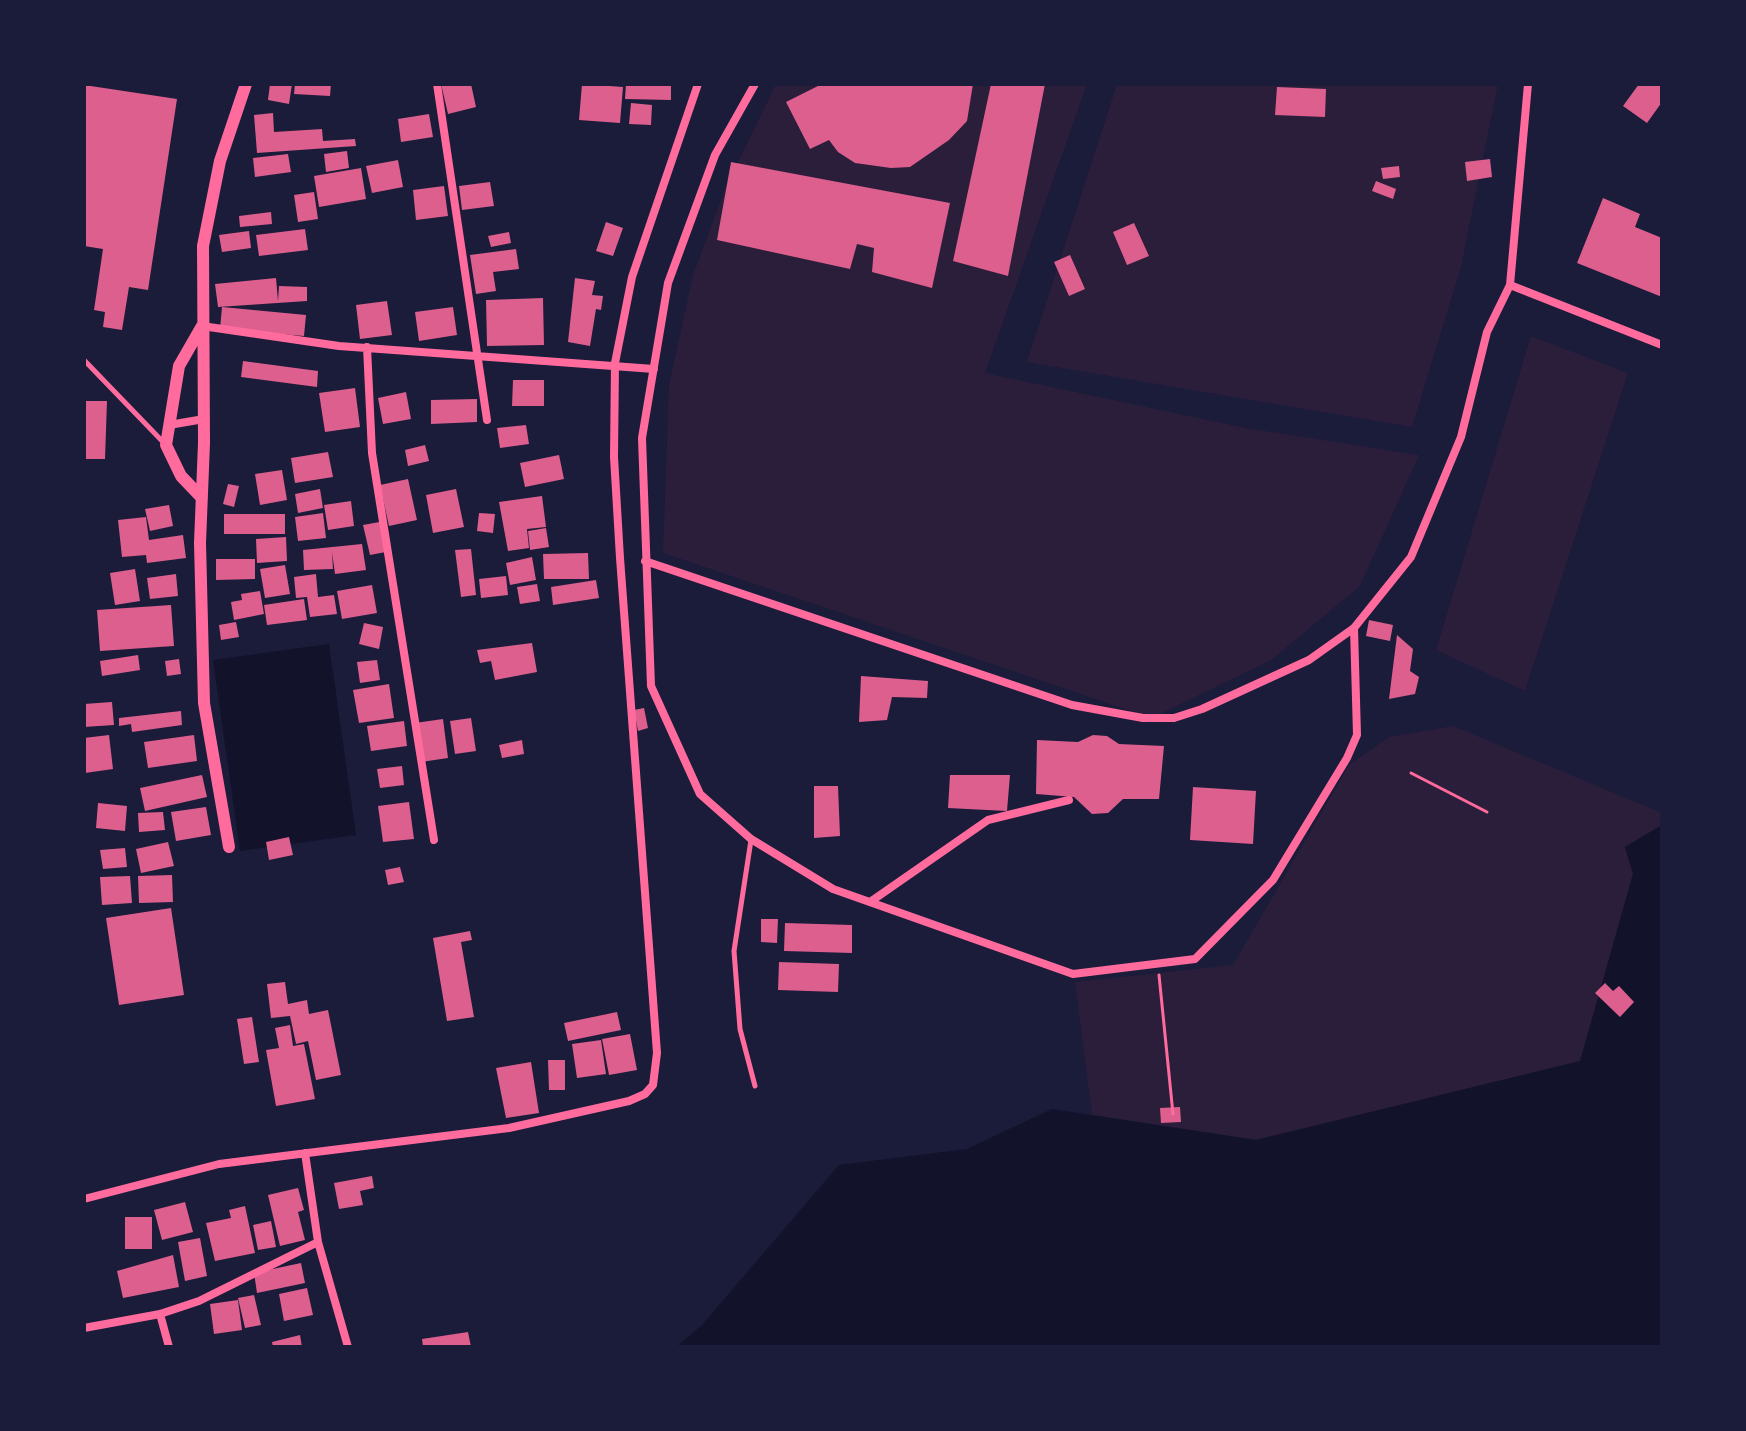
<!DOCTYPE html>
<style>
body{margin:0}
#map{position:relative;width:1746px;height:1431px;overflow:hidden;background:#1b1b3a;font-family:"PT Sans Narrow",sans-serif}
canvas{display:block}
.frame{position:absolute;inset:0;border:86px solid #1b1b3a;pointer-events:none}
</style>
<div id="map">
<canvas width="1746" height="1431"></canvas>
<div class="frame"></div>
</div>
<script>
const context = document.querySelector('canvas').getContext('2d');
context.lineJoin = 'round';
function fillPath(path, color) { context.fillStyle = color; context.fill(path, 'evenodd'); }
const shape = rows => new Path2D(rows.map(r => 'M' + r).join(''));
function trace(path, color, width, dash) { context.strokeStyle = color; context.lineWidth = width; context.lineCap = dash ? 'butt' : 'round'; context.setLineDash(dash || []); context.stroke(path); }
fillPath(shape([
 [776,84,1087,84,985,373,1246,428,1419,455,1360,586,1271,660,1152,718,663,553,669,385,693,275,725,189],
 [1117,84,1498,84,1461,267,1412,427,1027,362],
 [1531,336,1628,373,1525,691,1436,650],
 [1453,726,1662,813,1662,825,1625,847,1633,874,1581,1061,1256,1140,1092,1115,1075,982,1233,965,1349,765,1389,737]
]), '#2a1e3b');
fillPath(shape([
 [329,644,356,835,240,851,213,660],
 [1662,825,1662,1347,676,1347,702,1325,839,1165,967,1149,1052,1109,1256,1140,1580,1061,1633,874,1625,847]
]), '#12122b');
fillPath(shape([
 [270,84,292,84,289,104,268,100],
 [295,84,331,84,330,96,294,94],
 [441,84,471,84,476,107,448,114],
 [582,84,623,87,620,123,579,120],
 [626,84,671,84,671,100,625,99],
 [822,84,973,84,967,121,949,140,910,167,891,168,855,163,838,152,829,140,810,149,786,102],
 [991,84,1045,84,1008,276,953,261],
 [1639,84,1662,84,1662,102,1647,123,1623,106],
 [84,85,177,99,148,290,129,287,122,330,103,327,105,312,94,310,103,249,84,246],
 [1277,87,1326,89,1325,117,1275,115],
 [631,103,652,105,651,125,629,124],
 [273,113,274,132,322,129,323,141,355,139,356,146,257,153,254,115],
 [429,114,433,137,401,142,398,119],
 [347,151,349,168,326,172,324,154],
 [288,154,291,172,255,177,253,158],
 [1490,159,1492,177,1467,181,1465,162],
 [398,160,403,187,372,193,366,166],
 [731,162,950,203,932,288,872,272,874,248,857,244,850,269,717,240],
 [1399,166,1400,177,1383,179,1381,168],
 [361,168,366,199,319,207,314,176],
 [1376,181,1396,189,1393,199,1372,191],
 [490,182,494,206,462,210,459,186],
 [444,186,448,216,416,220,413,190],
 [314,192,318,219,298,222,294,195],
 [1603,198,1640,214,1635,227,1662,238,1662,297,1577,263],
 [271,212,272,224,240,227,239,216],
 [606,222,623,228,613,256,596,251],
 [1134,223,1149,256,1127,265,1113,232],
 [305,229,308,250,259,256,256,235],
 [249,231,251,248,222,252,219,235],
 [509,232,511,243,491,247,488,236],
 [516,249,519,269,493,272,496,291,476,294,470,255],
 [1070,255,1085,289,1069,296,1054,262],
 [276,278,278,301,279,286,307,287,307,301,218,307,215,284],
 [575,278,595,281,592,295,603,296,601,310,596,309,590,346,568,342],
 [543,298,544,345,487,346,486,300],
 [387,301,392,335,360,339,356,305],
 [222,307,306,315,304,336,220,329],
 [453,307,457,335,419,341,415,312],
 [243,361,318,371,317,387,241,377],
 [513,380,544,380,544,406,512,406],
 [355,388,360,427,325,432,319,393],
 [406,392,411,419,383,424,378,398],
 [477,399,477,422,431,424,431,400],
 [84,401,107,401,105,459,84,459],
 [526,425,529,444,500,448,497,428],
 [425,445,429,461,408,466,405,450],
 [328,452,333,477,295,483,291,458],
 [559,455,564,479,525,487,520,463],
 [282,470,287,500,260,505,255,474],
 [408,479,417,520,389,526,380,485],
 [228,484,239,486,234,507,223,504],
 [320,489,323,508,298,513,295,494],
 [456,489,464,527,433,533,426,495],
 [542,496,546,527,527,529,529,548,508,551,499,502],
 [351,501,354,526,328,530,324,505],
 [169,505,173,526,150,531,145,509],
 [323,513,326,538,298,541,295,517],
 [479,513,495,514,493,533,477,531],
 [224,514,285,514,285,534,224,534],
 [146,517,149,540,183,535,186,558,147,563,146,555,122,557,118,520],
 [385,521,391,551,370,555,363,525],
 [546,528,549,547,530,550,528,531],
 [286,537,287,561,257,563,256,539],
 [362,544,366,570,335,574,332,552,333,569,304,570,303,550],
 [471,549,476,595,461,597,455,550],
 [588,553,589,579,544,579,543,554],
 [532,557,536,580,510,585,506,563],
 [216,559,255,559,255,579,216,580],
 [285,565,290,594,265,598,260,569],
 [135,569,140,601,115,605,110,573],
 [176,574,178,596,150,599,147,578],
 [316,574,318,597,334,595,337,614,310,617,307,597,296,598,294,577],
 [506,576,508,595,481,598,479,579],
 [596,580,599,598,553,605,551,587],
 [537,584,540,601,520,604,517,587],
 [372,585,377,613,342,619,337,591],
 [260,591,264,614,234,620,231,602,242,600,241,594],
 [304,599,307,620,267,625,264,605],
 [171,605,174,646,100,651,97,610],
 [1369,620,1393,625,1390,641,1366,636],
 [236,622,239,637,221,640,219,625],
 [364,623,383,627,379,649,359,644],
 [1397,635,1413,649,1410,671,1419,677,1415,694,1389,699],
 [532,643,537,672,495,680,491,661,480,663,477,650],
 [138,655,140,670,102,676,100,661],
 [179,659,181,674,167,676,165,661],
 [377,660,380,680,360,683,357,662],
 [861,676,928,681,927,698,892,697,887,720,859,722],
 [389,684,394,718,359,723,353,690],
 [112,702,114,725,84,727,84,704],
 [644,708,648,728,638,731,634,710],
 [181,711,182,725,132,732,131,724,119,726,119,718],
 [471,718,476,751,455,754,450,721],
 [443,719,448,758,421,762,415,723],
 [404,721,407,746,371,751,367,726],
 [109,735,113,769,85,773,84,738],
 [194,735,197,761,148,768,144,742],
 [1093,735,1107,736,1119,744,1164,746,1159,799,1123,799,1108,813,1092,814,1074,797,1036,794,1037,740,1078,742],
 [522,740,524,754,502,758,499,745],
 [402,766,404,785,380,788,377,769],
 [202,775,207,797,145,811,140,788],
 [950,775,1010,775,1007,811,948,808],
 [814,786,838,786,840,836,814,838],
 [1193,787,1256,791,1253,844,1190,840],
 [409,802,414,839,383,842,378,806],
 [98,803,127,806,125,831,96,828],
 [206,807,211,835,176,841,171,812],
 [163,812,165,830,139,832,138,813],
 [289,837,293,855,269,860,266,842],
 [168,842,174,866,141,873,136,849],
 [125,848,127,867,103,869,100,850],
 [400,867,404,882,388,885,385,870],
 [172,875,173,902,139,903,138,876],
 [130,876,132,903,102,905,100,877],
 [171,908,184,995,119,1005,106,918],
 [761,919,778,919,777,943,761,942],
 [785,923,852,925,852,953,784,951],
 [470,931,472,940,461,942,474,1017,447,1021,433,938],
 [779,962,839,964,838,992,778,990],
 [285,982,288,1004,307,1000,309,1014,328,1010,341,1075,316,1080,308,1041,296,1044,290,1016,271,1018,267,984],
 [1605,983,1613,991,1619,986,1634,1002,1620,1017,1595,993],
 [617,1012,621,1030,568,1041,564,1023],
 [252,1017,259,1062,244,1064,237,1019],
 [290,1025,293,1046,304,1044,315,1099,276,1106,266,1050,279,1048,275,1028],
 [630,1034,637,1070,609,1075,602,1039],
 [601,1040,606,1074,577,1078,572,1044],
 [548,1060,565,1060,565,1090,549,1090],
 [531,1062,539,1113,506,1118,496,1068],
 [1180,1107,1181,1122,1161,1123,1160,1108],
 [372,1176,374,1188,360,1191,363,1205,339,1209,334,1183],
 [298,1188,304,1210,298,1212,305,1240,280,1246,268,1195],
 [185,1202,193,1232,162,1240,154,1210],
 [245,1206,255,1253,215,1261,206,1223,231,1218,229,1210],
 [125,1217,152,1217,152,1249,125,1249],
 [271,1221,276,1247,258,1250,253,1225],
 [200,1238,207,1276,185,1281,178,1242],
 [173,1255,179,1287,123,1298,117,1271],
 [301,1263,305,1283,257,1293,254,1273],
 [307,1288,313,1315,284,1321,279,1294],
 [254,1295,261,1325,245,1328,238,1298],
 [238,1300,242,1330,214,1334,210,1304],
 [468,1332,471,1347,423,1347,422,1339],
 [300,1335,302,1347,273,1347,272,1342]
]), '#dd5f8e');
trace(shape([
 [1411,773,1487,812],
 [1159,975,1173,1114]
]), '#ff6b9d', 3);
trace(shape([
 [84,360,165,444],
 [751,840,734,951,740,1029,755,1086]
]), '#ff6b9d', 5);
trace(shape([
 [437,84,487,420],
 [755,84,715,155,668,283,642,438,651,686,700,794,751,839,833,889,1073,974,1195,959,1273,880,1347,758,1357,735,1354,628],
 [1510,285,1662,345],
 [202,326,339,346,654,369],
 [367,347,372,453,434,840],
 [169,425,204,419],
 [645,561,1072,705,1143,718,1174,718,1202,709,1309,660,1354,628,1411,557,1461,437,1487,332,1510,285,1528,84],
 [870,902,988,820,1069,800],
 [305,1153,318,1242,348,1347],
 [84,1199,219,1164,509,1128,629,1101,645,1094,653,1085,657,1053,620,558,614,457,615,363,632,277,698,84],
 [160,1314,169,1347],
 [84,1328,160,1314,199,1301,318,1242]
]), '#ff6b9d', 8);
trace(shape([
 [202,498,181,476,166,445,179,366,202,326],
 [229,847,204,703,200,543,204,443,203,246,220,161,246,84]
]), '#ff6b9d', 12);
</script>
